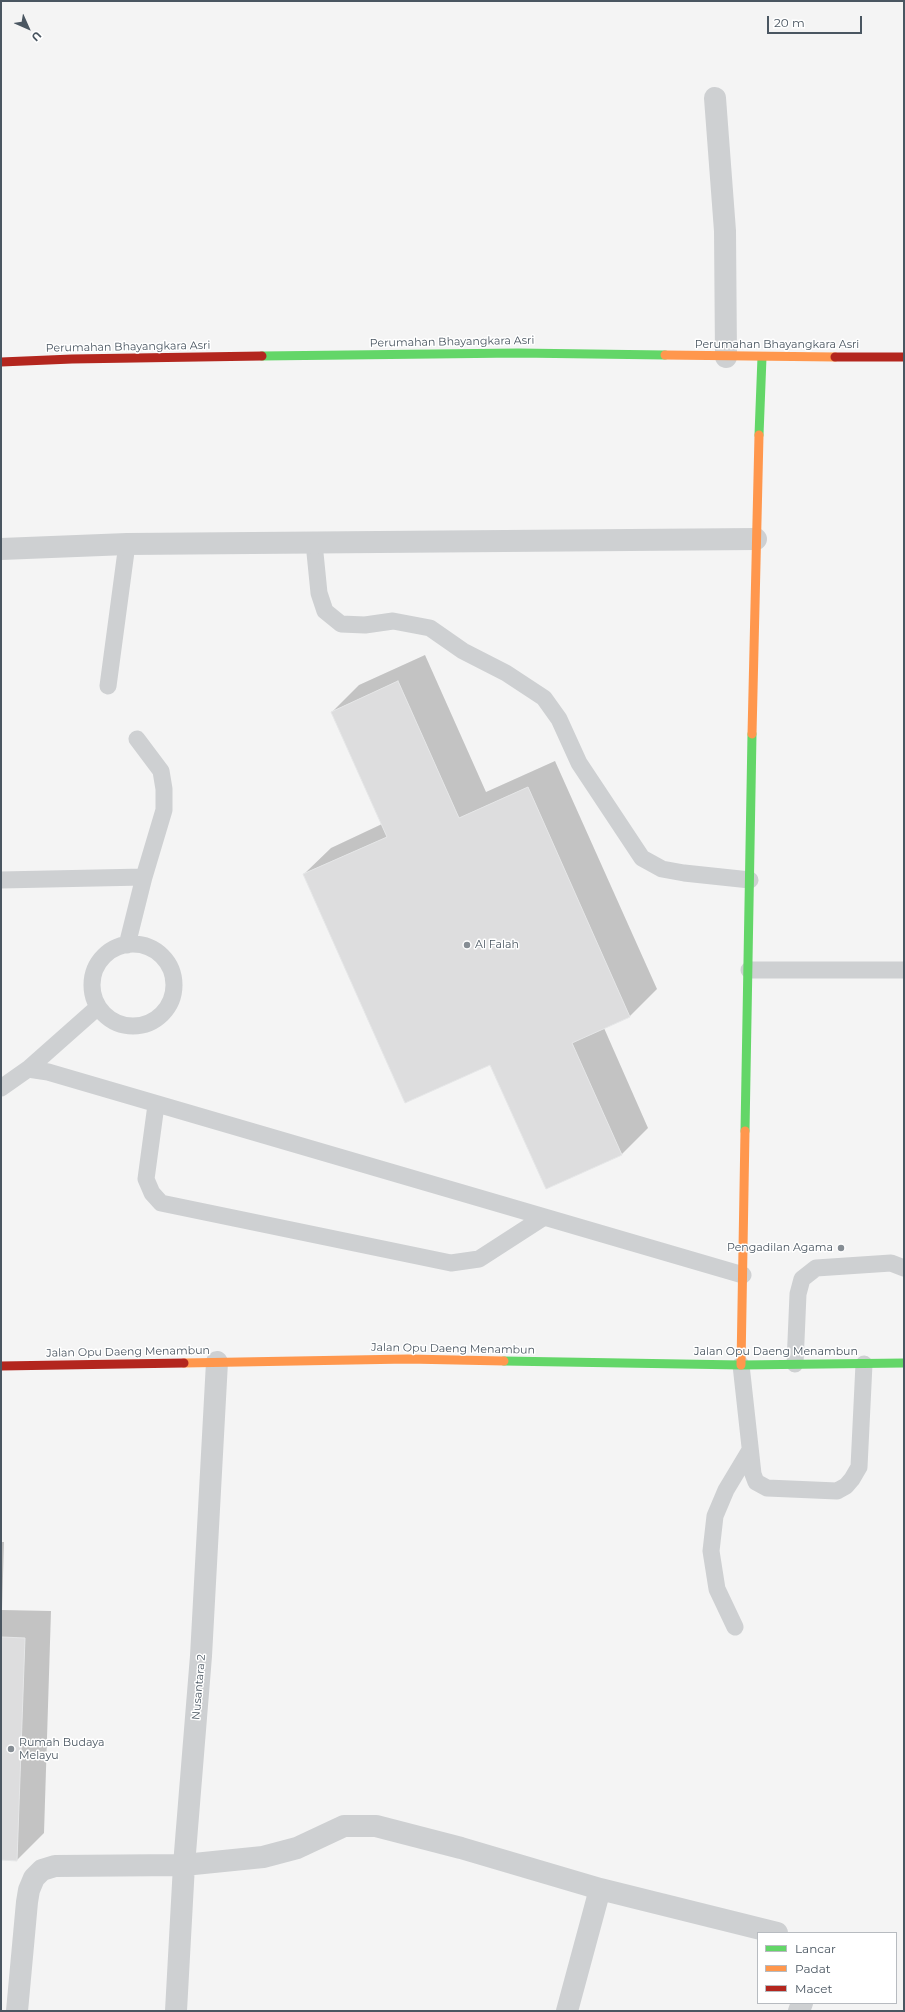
<!DOCTYPE html>
<style>
body{margin:0}
#map{position:relative;width:905px;height:2012px;overflow:hidden;background:#f4f4f4;font-family:Montserrat,sans-serif}
canvas{display:block}
.frame{position:absolute;inset:0;border:2px solid #4a5661;pointer-events:none}
.legend{position:absolute;left:757px;top:1932px;width:140px;height:72px;box-sizing:border-box;background:#fff;border:1px solid #b7bbc0;margin:0;padding:5px 7px;list-style:none;font-size:12px;color:#4a5661}
.legend li{display:flex;align-items:center;gap:8px;height:20px}
.legend b{width:20px;border:1px solid #b7bbc0}
.north{position:absolute;left:8px;top:8px;width:40px;height:40px;-webkit-text-stroke:3px #fff;paint-order:stroke;rotate:135deg;font-size:11px;font-weight:700;line-height:16px;text-align:center;color:#4a5661}
.north::after{content:'';display:block;margin:auto;width:14px;height:18px;background:#4a5661;clip-path:polygon(50% 0,100% 100%,50% 72%,0 100%)}
.scale{position:absolute;left:767px;top:16px;width:95px;height:18px;box-sizing:border-box;border:2px solid #4a5661;border-top:0;padding-left:5px;font-size:12px;line-height:14px;white-space:nowrap;color:#4a5661;-webkit-text-stroke:3px #fff;paint-order:stroke}
</style>
<div id="map">
<canvas width="905" height="2012"></canvas>
<div class="frame"></div>
<ul class="legend">
<li><b style="height:5px;background:#63d668"></b>Lancar</li>
<li><b style="height:5px;background:#ff974d"></b>Padat</li>
<li><b style="height:5px;background:#b3261e"></b>Macet</li>
</ul>
<div class="north">U</div>
<div class="scale">20 m</div>
</div>
<script>
const context = document.querySelector('canvas').getContext('2d');
context.lineJoin = 'round';
function fillPath(path, color) { context.fillStyle = color; context.fill(path, 'evenodd'); }
const shape = rows => new Path2D(rows.map(r => 'M' + r).join(''));
function trace(path, color, width, dash) { context.strokeStyle = color; context.lineWidth = width; context.lineCap = dash ? 'butt' : 'round'; context.setLineDash(dash || []); context.stroke(path); }
function write(font, color, halo, rows, align = 'center') {
  context.font = font + ' Montserrat,sans-serif'; context.lineWidth = 3; context.setLineDash([]); context.textBaseline = 'middle'; context.strokeStyle = halo; context.fillStyle = color; for (const [text, x, y, turn = 0] of rows) {
    context.save(); context.translate(x, y); context.rotate((+turn || 0) * Math.PI / 180); context.textAlign = isNaN(turn) ? turn : align; if (halo) context.strokeText(text, 0, 0); context.fillText(text, 0, 0); context.restore();
  }
}
fillPath(shape([
 [425,655,486,792,555,761,657,989,630,1016,604,1028,648,1128,622,1154,304,874,331,848,382,824,332,712,359,685],
 [1,1542,4,1542,2,1610,51,1611,44,1833,17,1860,1,1859]
]), '#0003');
const building = shape([
 [398,681,459,818,528,787,630,1017,572,1043,622,1155,546,1189,490,1065,405,1103,303,874,387,837,331,712,398,681],
 [1,1637,25,1638,17,1861,1,1860,1,1637]
]);
fillPath(building, '#ddddde');
trace(building, '#e5e6e7', 1);
trace(shape([
 [314,543,319,593,325,611,341,624,365,625,393,621,430,628,463,651,506,673,544,698,559,719,579,763,642,858,662,869,684,873,750,880],
 [108,686,127,544],
 [1,880,144,877],
 '92 985a41 41 0 1 1 82 0a41 41 0 1 1-82 0Z',
 [127,945,144,877,164,810,164,789,161,771,137,739],
 [749,970,904,970],
 [28,1069,98,1007],
 [1,1088,28,1069,48,1072,743,1275],
 [156,1105,146,1179,152,1193,161,1203,451,1263,479,1259,544,1217],
 [795,1364,798,1294,802,1279,816,1268,891,1263,904,1268],
 [741,1365,753,1474,756,1482,767,1488,837,1491,846,1486,852,1479,859,1467,864,1364],
 [735,1627,717,1589,711,1551,715,1516,726,1490,750,1450]
]), '#ced0d2', 17);
trace(shape([
 [715,98,725,231,726,357],
 [1,549,127,544,756,539],
 [600,1889,777,1933],
 [17,2011,27,1902,29,1890,34,1878,42,1870,55,1866,184,1865,263,1857,297,1848,344,1826,376,1826,461,1848,600,1889,567,2011],
 [176,2011,184,1865,201,1656,217,1362],
 [799,2011,802,2003]
]), '#ced0d2', 22);
trace(shape([
 [262,356,518,353,665,355],
 [759,435,762,357],
 [745,1131,752,734],
 [504,1361,741,1365,904,1363]
]), '#63d668', 9);
trace(shape([
 [665,355,835,357],
 [752,734,759,435],
 [184,1363,408,1359,504,1361],
 [741,1365,745,1131]
]), '#ff974d', 9);
trace(shape([
 [835,357,904,357],
 [1,362,72,359,262,356],
 [1,1366,184,1363]
]), '#b3261e', 9);
for (const [x, y, r, color] of [
 [467,945,4,"#868d94"],
 [841,1248,4,"#868d94"],
 [11,1749,4,"#868d94"]
]) { const dot = new Path2D(); dot.arc(x, y, r, 0, 2 * Math.PI); context.fillStyle = color; context.fill(dot); trace(dot, '#fff', 1.5); }
write('11px', '#4a5661', '#fff', [
 ["Perumahan Bhayangkara Asri",452,342,-1],
 ["Perumahan Bhayangkara Asri",777,345],
 ["Perumahan Bhayangkara Asri",128,347,-1],
 ["Jalan Opu Daeng Menambun",453,1349,1],
 ["Jalan Opu Daeng Menambun",128,1352,-1],
 ["Jalan Opu Daeng Menambun",776,1352],
 ["Nusantara 2",199,1687,-85]
]);
write('11px', '#4a5661', '#fff', [
 ["Al Falah",475,945],
 ["Pengadilan Agama",833,1248,"right"],
 ["Rumah Budaya",19,1743],
 ["Melayu",19,1756]
], 'left');
</script>
